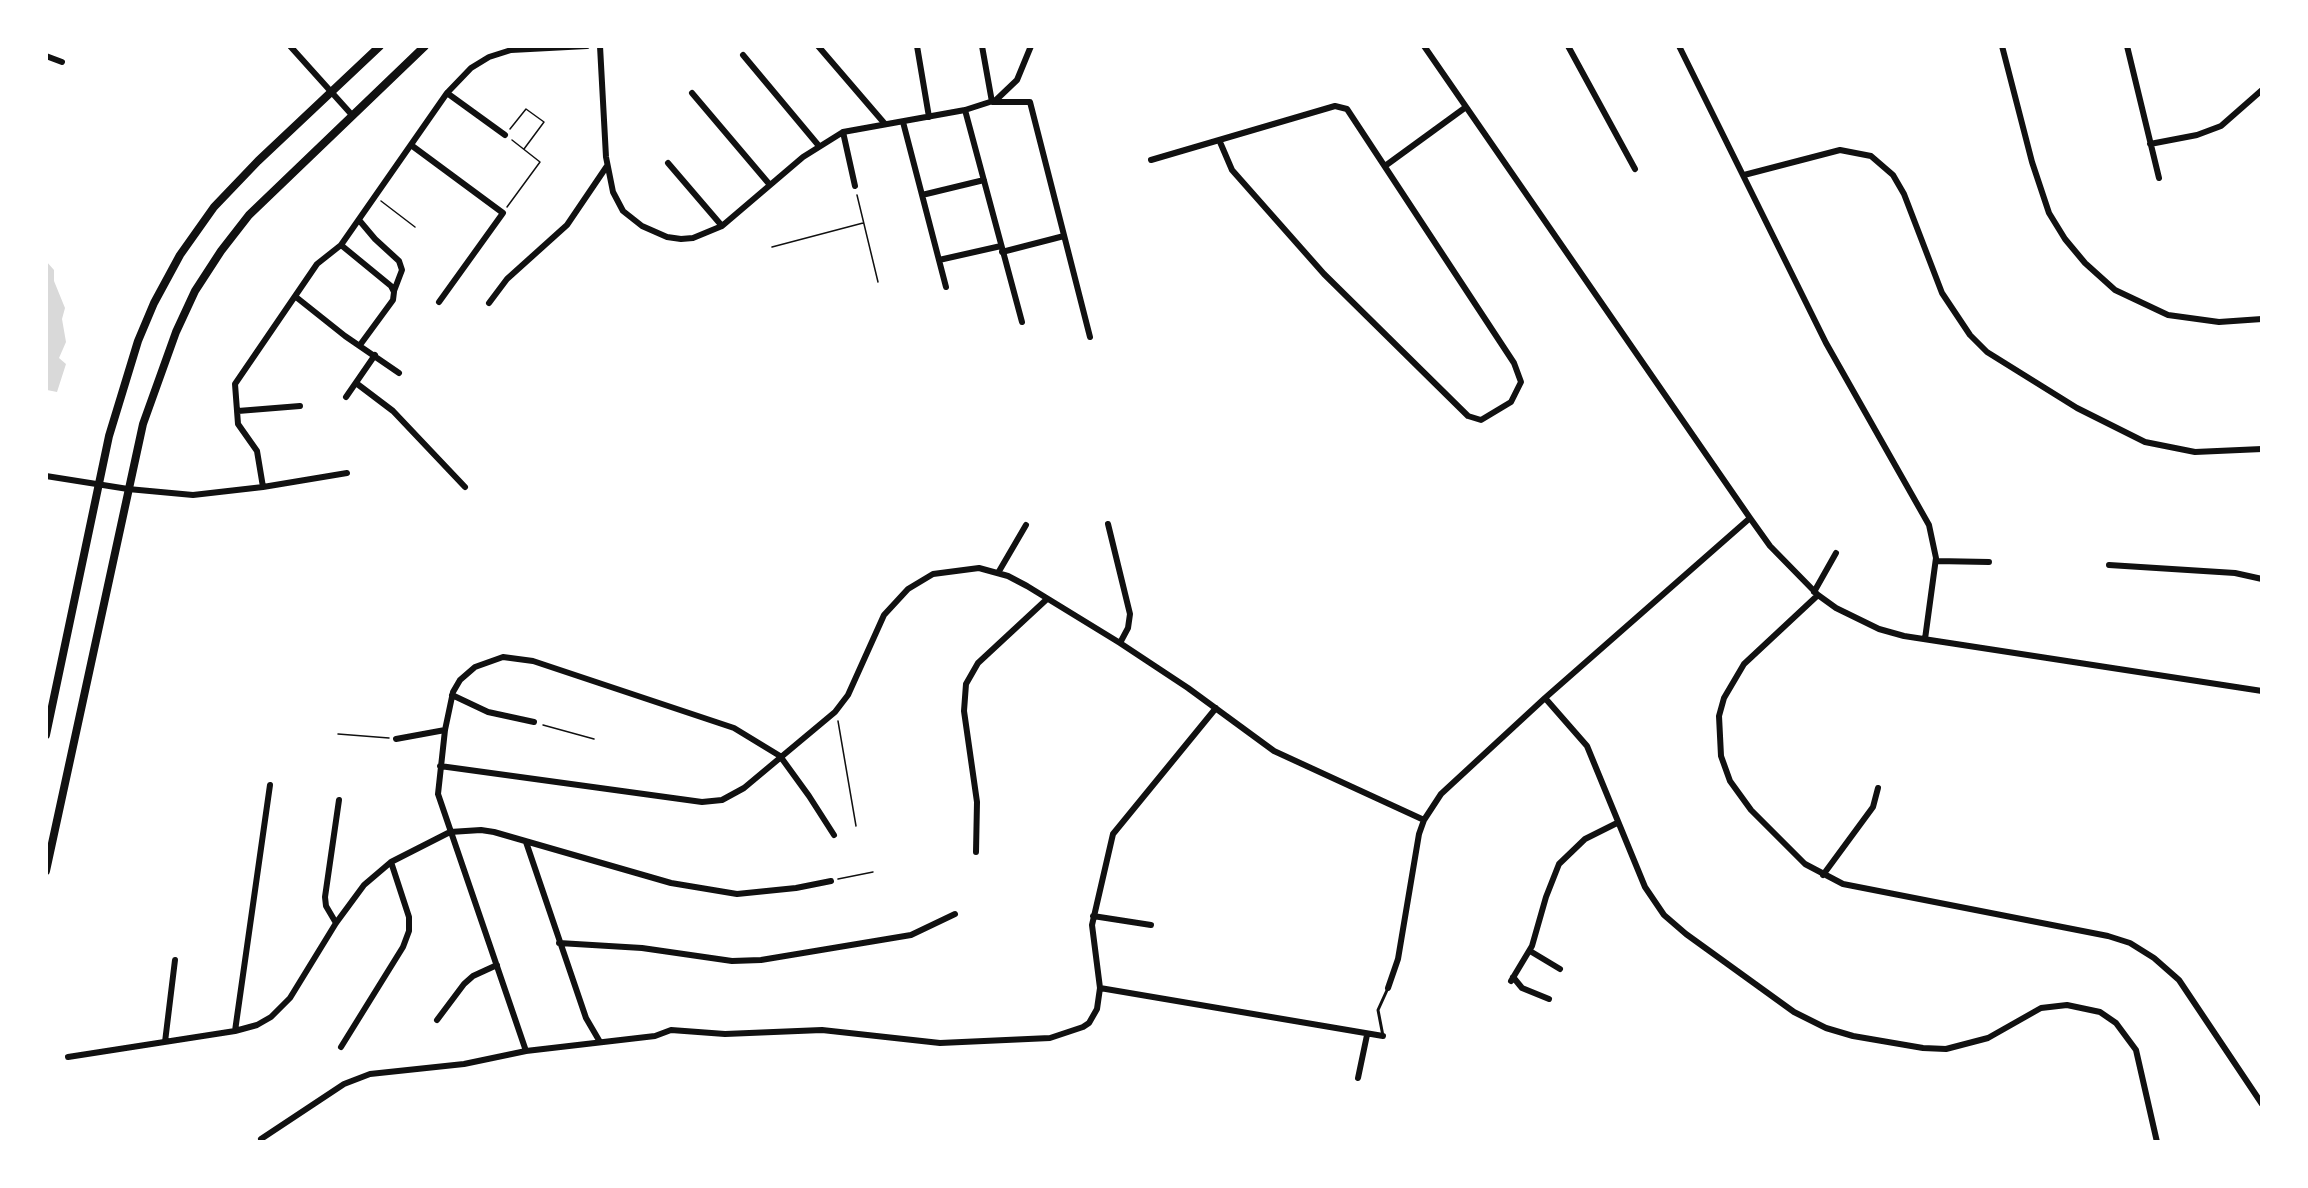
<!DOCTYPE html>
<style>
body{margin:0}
#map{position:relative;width:2308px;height:1188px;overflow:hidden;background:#fff;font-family:"Golos Text",sans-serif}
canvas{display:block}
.frame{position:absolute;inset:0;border:48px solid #fff;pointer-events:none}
</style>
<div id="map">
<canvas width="2308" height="1188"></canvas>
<div class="frame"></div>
</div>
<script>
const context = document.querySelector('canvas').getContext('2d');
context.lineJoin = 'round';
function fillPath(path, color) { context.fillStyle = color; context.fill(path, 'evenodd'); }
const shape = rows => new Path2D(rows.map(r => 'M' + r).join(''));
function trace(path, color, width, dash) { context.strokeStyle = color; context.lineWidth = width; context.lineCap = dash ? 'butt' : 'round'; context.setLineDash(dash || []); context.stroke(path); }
fillPath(shape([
 [46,261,54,270,54,281,65,308,62,319,66,342,59,358,66,364,57,392,47,390]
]), '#d9d9d9');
trace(shape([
 [510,129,526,109,544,122,524,149],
 [857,195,878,282],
 [381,201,415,227],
 [507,207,540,162,512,140],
 [772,247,863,223],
 [838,721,856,826],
 [543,725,594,739],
 [338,734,389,738],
 [838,879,873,872]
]), '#111', 1.5);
trace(shape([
 [1383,1036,1378,1010,1388,988]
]), '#111', 3);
trace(shape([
 [290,46,352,115],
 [600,46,606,157,613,192,623,211,642,226,667,237,681,239,693,238,722,226,803,157,843,132,965,110,996,100,1017,80,1031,46],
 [818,46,885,124],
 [917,46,929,117],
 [982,46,992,102,1030,102,1090,337],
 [1424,46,1750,518,1770,546,1818,595,1836,608,1879,629,1904,636,2262,691],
 [1568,46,1635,169],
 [1679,46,1826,343,1929,525,1936,558,1925,639],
 [2002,46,2032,162,2049,213,2065,239,2085,263,2115,290,2168,315,2219,322,2262,319],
 [2127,46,2159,178],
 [743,55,819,146],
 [46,56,62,62],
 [447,93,505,135],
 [692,93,770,185],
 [965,110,1022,322],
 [903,122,946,287],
 [843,132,855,186],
 [2150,144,2197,135,2221,126,2262,90],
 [411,145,503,213,439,302],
 [1151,160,1335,106,1347,109,1514,363,1521,382,1511,402,1481,420,1468,416,1324,274,1232,170,1220,142],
 [668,163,722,226],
 [1385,166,1466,107],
 [1744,175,1840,150,1871,156,1893,175,1904,194,1942,293,1970,335,1987,352,2077,408,2145,442,2195,452,2262,449],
 [922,195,984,180],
 [359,220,375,239,399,261,402,270,394,291],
 [341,245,391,286,394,292,393,300,360,345],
 [1002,252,1064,236],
 [939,260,1001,246],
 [296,297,345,336,399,373],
 [489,303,507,279,567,225,607,166],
 [356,383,393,411,465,487],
 [346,397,375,355],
 [238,411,300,406],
 [46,476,128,489,193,495,263,487,347,473],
 [263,487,257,451,238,424,235,384,317,264,341,245,447,93,471,68,489,57,511,50,587,46],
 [1108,524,1130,614,1128,628,1120,643],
 [1936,561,1989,562],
 [2109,565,2235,573,2262,579],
 [998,573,1026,525],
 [1814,592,1836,553],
 [1818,595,1744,664,1724,698,1719,716,1721,756,1730,781,1751,810,1805,864,1843,884,2108,936,2130,943,2154,958,2179,980,2262,1104],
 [452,695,488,712,534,722],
 [1545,698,1587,746,1645,887,1664,915,1686,934,1794,1012,1826,1028,1853,1036,1923,1048,1946,1049,1988,1038,2041,1008,2067,1005,2100,1012,2116,1023,2136,1050,2157,1142],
 [396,739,445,730],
 [440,766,702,802,722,800,744,788,835,712,848,695,884,615,908,589,933,574,979,568,1008,576,1027,586,1120,643,1188,688,1274,751,1424,820],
 [526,842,586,1018,600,1042],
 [976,852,977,802,964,711,966,684,978,663,1047,599],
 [1823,875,1873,807,1878,788],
 [1093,916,1151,925],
 [336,923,326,906,325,897,339,800],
 [559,943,642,948,732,961,761,960,911,935,955,914],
 [1530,951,1560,969],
 [1513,977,1522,988,1549,999],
 [1511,981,1532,946,1546,897,1559,864,1585,839,1617,823],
 [1100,988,1383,1036],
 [1388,988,1398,959,1419,834,1424,820,1441,794,1545,698,1750,518],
 [437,1020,464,984,473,976,497,965],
 [235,1031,270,785],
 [165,1042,175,960],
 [341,1047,403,947,409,931,409,917,391,862],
 [526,1051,438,794,445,730,453,692,460,680,475,667,503,657,533,661,734,728,780,756,809,796,834,835],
 [68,1057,235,1031,257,1025,271,1017,290,998,336,923,364,885,391,862,450,832,481,830,494,832,671,883,737,894,796,888,831,881],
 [1358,1078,1367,1035],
 [261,1139,344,1084,370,1074,464,1064,526,1051,655,1036,671,1030,725,1034,822,1030,940,1043,1050,1038,1083,1027,1089,1023,1097,1009,1100,988,1092,925,1113,834,1216,708]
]), '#111', 6);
trace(shape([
 [46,735,109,436,138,341,154,303,180,255,214,207,258,161,380,46],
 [46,871,143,424,176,332,195,291,221,251,249,215,425,46]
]), '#111', 8);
</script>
